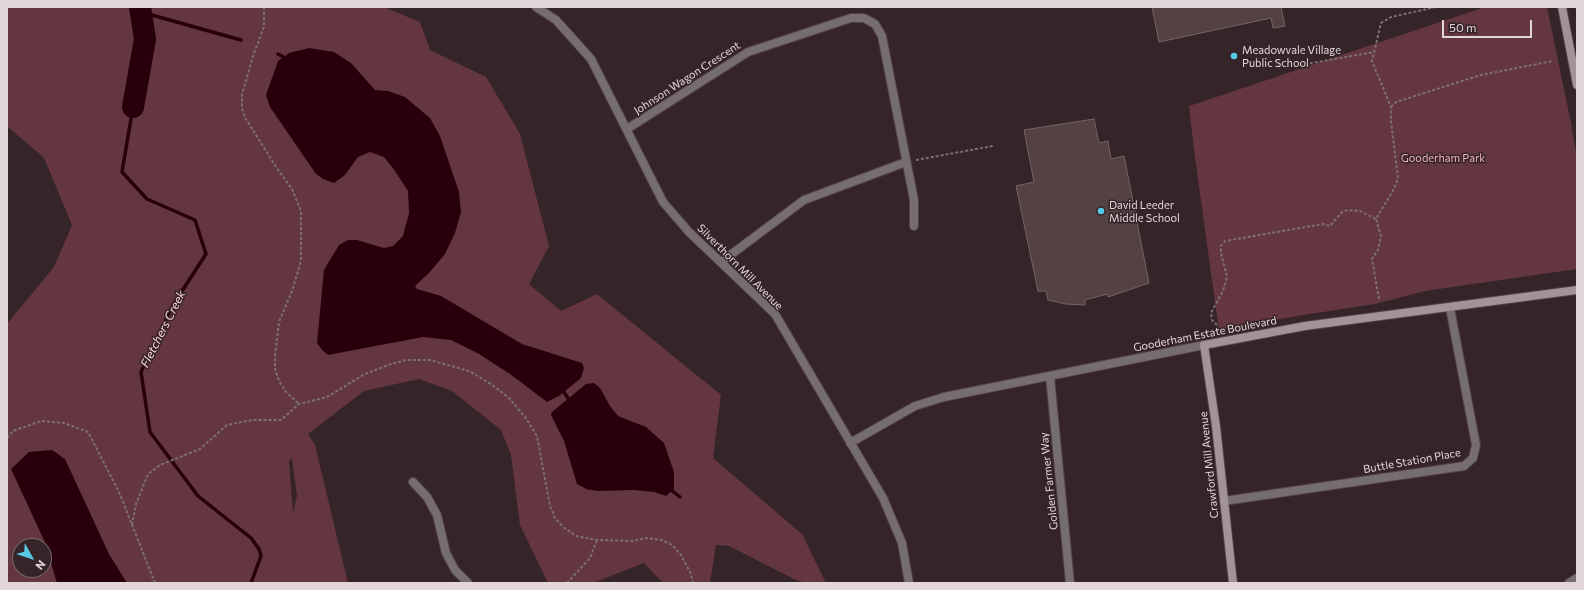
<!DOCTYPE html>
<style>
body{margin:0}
#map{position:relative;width:1584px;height:590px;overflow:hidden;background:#352428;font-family:Commissioner,sans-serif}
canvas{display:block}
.frame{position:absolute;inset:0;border:8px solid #e1d6d8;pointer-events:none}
.north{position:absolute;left:12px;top:538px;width:40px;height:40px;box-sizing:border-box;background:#352428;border:1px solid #7a6b6e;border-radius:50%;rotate:129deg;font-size:11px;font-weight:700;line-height:16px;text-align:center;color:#e1d6d8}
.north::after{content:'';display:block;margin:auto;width:14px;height:18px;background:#57c9e3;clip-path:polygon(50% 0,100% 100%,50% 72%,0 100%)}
.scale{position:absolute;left:1442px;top:20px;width:90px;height:18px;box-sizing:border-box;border:2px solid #e1d6d8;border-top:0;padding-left:5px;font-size:12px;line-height:14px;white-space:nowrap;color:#e1d6d8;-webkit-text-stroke:3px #352428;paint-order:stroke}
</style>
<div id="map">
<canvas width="1584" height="590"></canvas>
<div class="frame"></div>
<div class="north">N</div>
<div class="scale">50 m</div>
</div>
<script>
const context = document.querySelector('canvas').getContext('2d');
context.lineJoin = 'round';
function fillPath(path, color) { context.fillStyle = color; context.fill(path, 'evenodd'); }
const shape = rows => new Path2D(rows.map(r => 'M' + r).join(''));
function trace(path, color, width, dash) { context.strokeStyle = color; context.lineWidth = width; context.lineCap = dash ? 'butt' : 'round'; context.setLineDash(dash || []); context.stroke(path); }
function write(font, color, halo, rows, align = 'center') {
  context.font = font + ' Commissioner,sans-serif'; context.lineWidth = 3; context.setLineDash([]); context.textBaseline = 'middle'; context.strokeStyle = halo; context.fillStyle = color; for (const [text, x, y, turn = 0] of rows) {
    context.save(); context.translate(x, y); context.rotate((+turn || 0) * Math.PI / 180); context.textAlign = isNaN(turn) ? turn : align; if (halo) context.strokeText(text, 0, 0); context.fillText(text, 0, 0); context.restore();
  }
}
fillPath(shape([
 [7,7,384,7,420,22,430,50,486,77,520,134,549,246,529,284,561,311,597,294,721,395,713,458,802,534,826,583,807,583,796,580,729,546,716,545,710,583,663,583,644,563,593,583,548,583,520,525,511,455,501,430,452,391,419,379,364,391,308,434,315,445,348,583,7,583,7,324,54,267,72,225,44,158,7,126],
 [292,458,297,496,293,513,289,462],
 [20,546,44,546,44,570,20,570],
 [1485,7,1547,7,1571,123,1577,159,1577,269,1425,291,1375,304,1291,317,1219,331,1194,150,1189,106]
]), '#643641');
fillPath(shape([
 [309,48,334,52,351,63,375,90,388,91,405,97,430,118,440,136,459,192,461,212,455,233,445,254,429,273,415,286,417,289,441,296,522,344,582,363,584,368,581,378,559,396,547,402,510,374,479,354,451,340,423,337,328,355,322,350,317,343,324,270,339,245,348,240,357,240,384,248,393,246,403,236,409,213,408,191,395,171,384,157,370,152,358,157,345,175,334,183,323,179,316,174,270,107,266,95,278,61,289,53],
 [594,383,600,388,610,406,618,416,646,427,664,443,674,472,674,489,666,496,654,492,634,490,598,491,586,489,577,484,564,441,551,415,552,412,586,384],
 [52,450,65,459,109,554,127,583,57,583,44,540,11,469,29,452]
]), '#28000c');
trace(shape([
 [141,12,241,40],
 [278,54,287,59],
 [133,107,122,172,147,199,195,220,206,254,173,305,141,372,150,432,198,496,251,538,259,549,261,556,251,583],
 [561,388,570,401],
 [670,489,680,497]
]), '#28000c', 3.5);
trace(shape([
 [133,107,145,39,140,7]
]), '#28000c', 22);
const building = shape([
 [1152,7,1281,7,1285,26,1273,28,1271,18,1159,42,1152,7],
 [1094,119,1099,143,1108,141,1111,159,1124,156,1149,283,1108,297,1107,294,1085,300,1085,305,1066,304,1048,300,1046,291,1038,291,1016,186,1034,182,1024,130,1094,119]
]);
fillPath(building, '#534144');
trace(building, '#766366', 1);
const street = shape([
 [536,7,556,20,591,59,663,202,689,232,775,314,883,498,902,543,909,583],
 [627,129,748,52,851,18,864,18,875,24,882,36,914,200,914,226],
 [721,262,804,200,906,162],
 [1050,377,1070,583],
 [850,443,915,406,944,397,1204,345],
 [413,482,427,497,437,515,446,553,455,570,468,583],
 [1224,501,1464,466,1473,458,1476,445,1450,308],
 [1569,583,1577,578]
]);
const secondary = shape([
 [1562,7,1577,85],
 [1233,583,1216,426,1204,345,1305,326,1577,290]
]);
trace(street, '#514044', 10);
trace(secondary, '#514044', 10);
trace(shape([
 [264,7,264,27,253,56,242,95,242,108,245,118,251,127,276,167,292,189,301,211,301,261,292,291,279,322,275,355,275,369,279,381,286,392,299,404],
 [1295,66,1374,52],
 [1391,107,1396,102,1481,75,1553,61],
 [916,160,993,146],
 [1379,299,1372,259,1378,250,1381,236,1376,219,1394,189,1398,178,1391,122,1391,107,1372,61,1381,23,1391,17,1436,7],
 [1217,325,1212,320,1211,313,1223,291,1227,277,1221,253,1221,246,1225,241,1323,224,1330,226,1342,212,1348,210,1360,211,1376,219],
 [7,438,13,431,41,421,64,423,88,432,119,492,155,583],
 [132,525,136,504,148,474,160,465,200,449,227,425,252,420,281,420,299,404,327,397,365,374,388,365,406,360,430,360,469,371,491,384,509,398,525,417,537,436,550,506,555,518,563,527,576,536,597,540,632,541,647,538,662,540,672,545,681,555,691,574,693,583],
 [567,583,590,558,597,540]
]), '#7d6f72', 2, [3, 2]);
trace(street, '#766d6f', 8);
trace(secondary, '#a29396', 8);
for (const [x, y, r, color] of [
 [1234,56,4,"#57c9e3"],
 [1101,211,4,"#57c9e3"]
]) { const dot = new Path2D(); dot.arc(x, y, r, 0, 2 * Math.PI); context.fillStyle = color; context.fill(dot); trace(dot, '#352428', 1.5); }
write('11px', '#e1d6d8', '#352428', [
 ["Meadowvale Village",1242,50],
 ["Public School",1242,63],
 ["David Leeder",1109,205],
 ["Middle School",1109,218]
], 'left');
write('11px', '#e1d6d8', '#352428', [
 ["Johnson Wagon Crescent",687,78,-33],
 ["Silverthorn Mill Avenue",740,267,45],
 ["Gooderham Estate Boulevard",1205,334,-11],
 ["Buttle Station Place",1412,461,-10],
 ["Crawford Mill Avenue",1209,465,-96],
 ["Golden Farmer Way",1049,481,-96]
]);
write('11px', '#f3b5c2', '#352428', [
 ["Gooderham Park",1443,158]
]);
write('italic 12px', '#fed3dc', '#352428', [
 ["Fletchers Creek",163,329,-63]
]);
</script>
